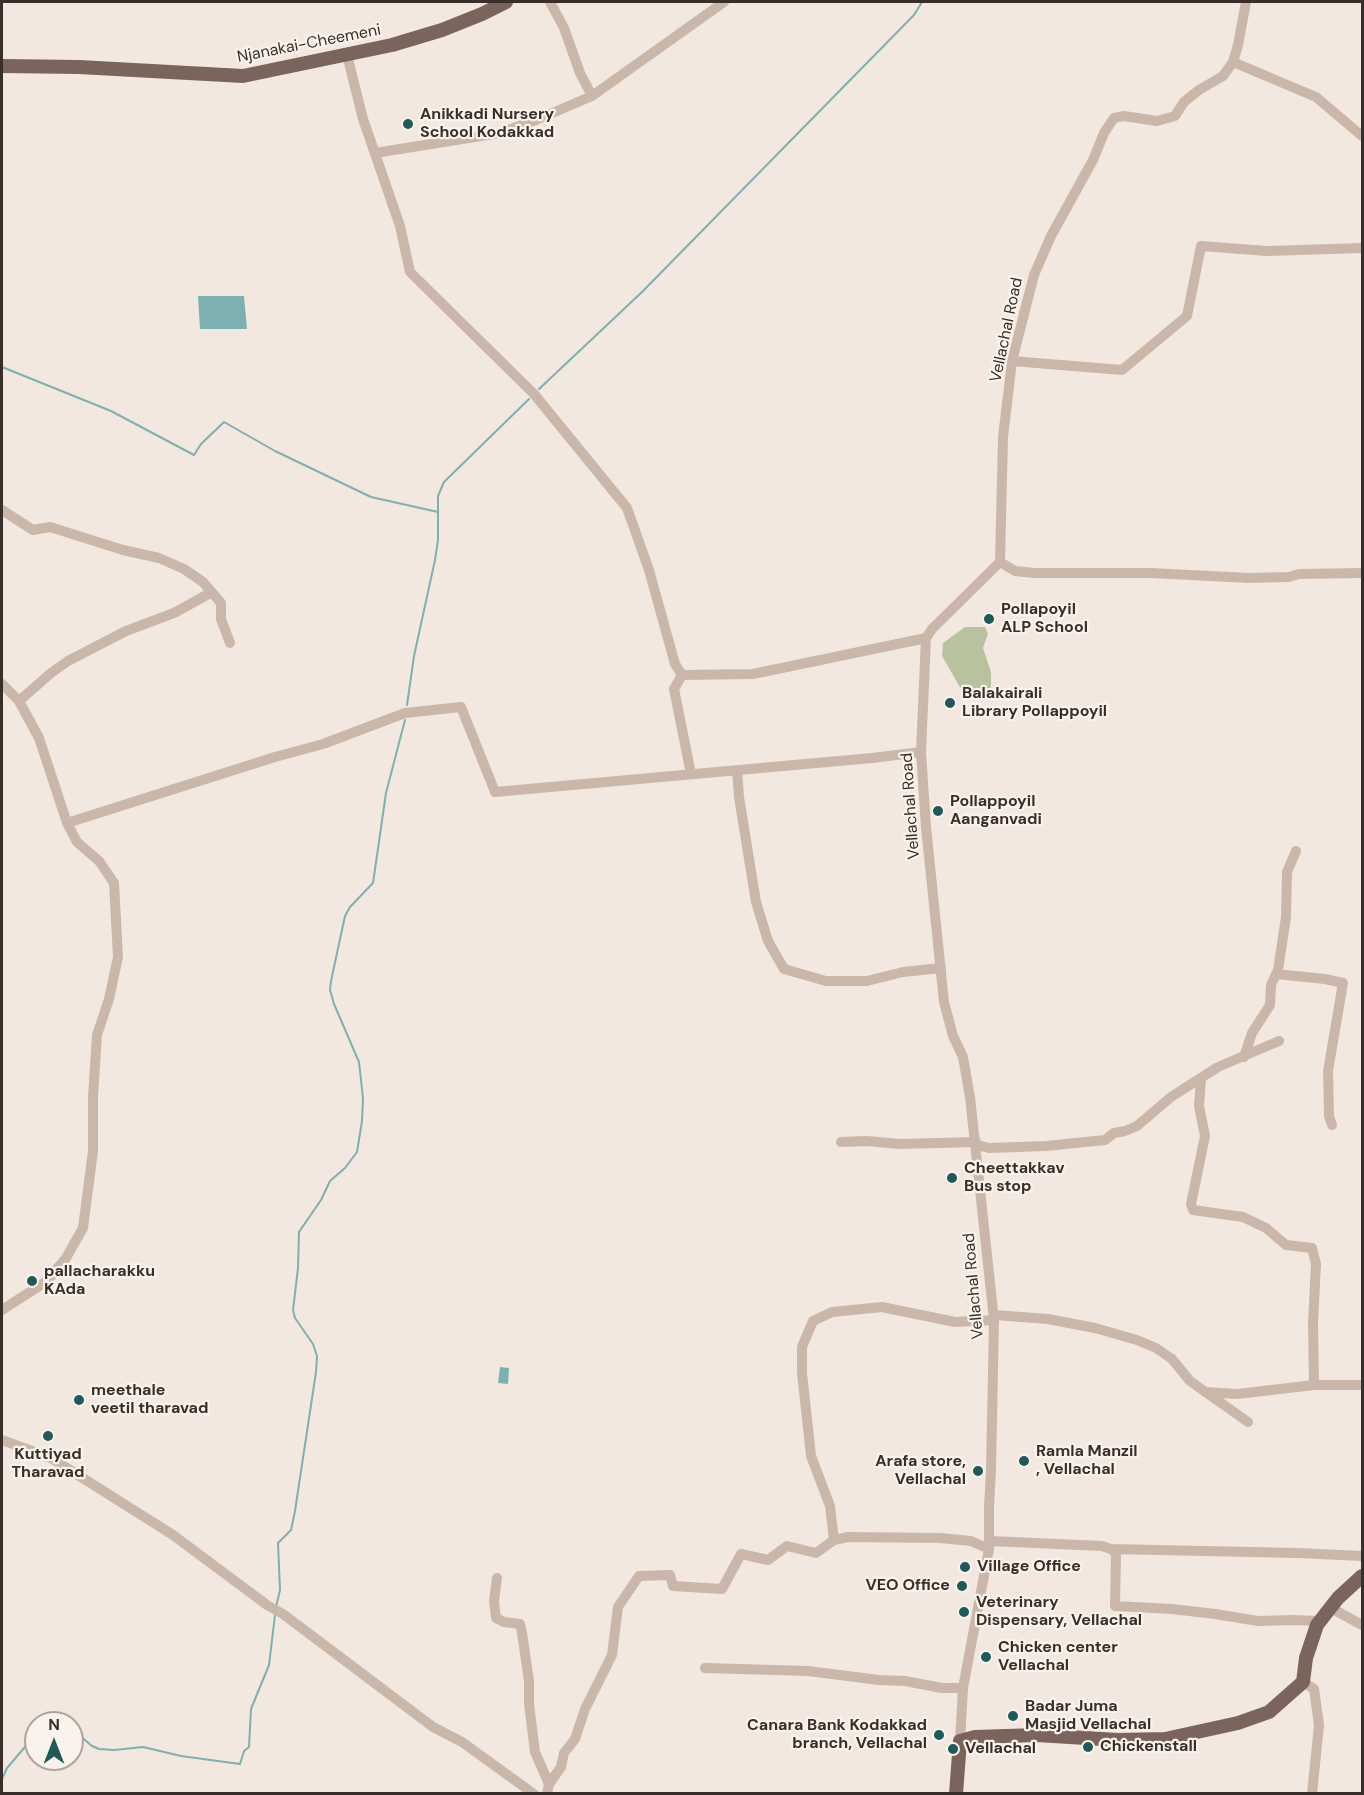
<!DOCTYPE html>
<style>
body{margin:0}
#map{position:relative;width:1364px;height:1795px;overflow:hidden;background:#f3e8df;font-family:"DM Sans",sans-serif}
canvas{display:block}
.frame{position:absolute;inset:0;border:3px solid #392e2a;pointer-events:none}
.north{position:absolute;left:24px;top:1711px;width:60px;height:60px;box-sizing:border-box;background:#faf3eb;border:2px solid #ada49e;border-radius:50%;rotate:0deg;font-size:16px;font-weight:700;line-height:24px;text-align:center;color:#392e2a}
.north::after{content:'';display:block;margin:auto;width:21px;height:27px;background:#1f5a5b;clip-path:polygon(50% 0,100% 100%,50% 72%,0 100%)}
</style>
<div id="map">
<canvas width="1364" height="1795"></canvas>
<div class="frame"></div>
<div class="north">N</div>
</div>
<script>
const context = document.querySelector('canvas').getContext('2d');
context.lineJoin = 'round';
function fillPath(path, color) { context.fillStyle = color; context.fill(path, 'evenodd'); }
const shape = rows => new Path2D(rows.map(r => 'M' + r).join(''));
function trace(path, color, width, dash) { context.strokeStyle = color; context.lineWidth = width; context.lineCap = dash ? 'butt' : 'round'; context.setLineDash(dash || []); context.stroke(path); }
function write(font, color, halo, rows, align = 'center') {
  context.font = font + ' "DM Sans",sans-serif'; context.lineWidth = 4.5; context.setLineDash([]); context.textBaseline = 'middle'; context.strokeStyle = halo; context.fillStyle = color; for (const [text, x, y, turn = 0] of rows) {
    context.save(); context.translate(x, y); context.rotate((+turn || 0) * Math.PI / 180); context.textAlign = isNaN(turn) ? turn : align; if (halo) context.strokeText(text, 0, 0); context.fillText(text, 0, 0); context.restore();
  }
}
fillPath(shape([
 [965,627,985,627,988,634,983,648,991,672,991,688,978,692,961,689,942,656,943,643]
]), '#b8c29e');
fillPath(shape([
 [198,296,244,296,247,329,200,329],
 [500,1367,509,1368,508,1384,498,1383]
]), '#7db0b0');
trace(shape([
 [2,367,111,411,194,455,201,444,224,422,275,451,371,497,438,512],
 [539,389,642,292,914,15,922,2],
 [407,705,414,656,435,560,438,540,438,496,444,482,529,399],
 [276,1607,280,1590,278,1543,291,1530,295,1511,316,1372,317,1356,313,1344,295,1318,293,1310,298,1268,299,1232,321,1200,330,1181,345,1168,357,1152,362,1121,363,1098,359,1062,334,1004,330,990,331,981,345,916,350,907,373,883,386,793,405,720],
 [42,1723,48,1715,65,1723],
 [72,1729,92,1746,99,1749,114,1750,143,1747,181,1756,240,1764,244,1751,249,1747,251,1709,269,1665,275,1615],
 [2,1779,7,1768,36,1734]
]), '#7db0b0', 2);
trace(shape([
 [550,2,564,28,580,73,592,96,724,2],
 [347,55,363,119,400,226,410,272,534,394,627,508,649,570,675,664,682,675,753,674,926,638],
 [1233,62,1316,97,1362,136],
 [375,153,500,133,536,120,592,96],
 [1012,361,1122,370,1187,316,1201,246,1267,251,1362,248],
 [2,510,33,530,50,527,123,550,159,558,184,569,203,582,221,603,221,619,230,643],
 [1000,562,1015,571,1034,573,1151,573,1250,578,1289,577,1299,574,1362,573],
 [682,675,674,689,691,774],
 [2,684,19,701,39,738,67,823,77,842,99,861,114,883,118,957,109,999,97,1035,93,1096,93,1151,83,1228,66,1258,47,1281,2,1310],
 [19,701,51,673,68,661,126,631,174,613,212,592],
 [737,770,739,797,756,902,768,941,784,969,826,981,867,981,903,972,941,968],
 [67,823,275,757,323,744,405,713,461,707,495,792,872,758,921,752],
 [1276,974,1325,979,1343,983,1328,1071,1329,1116,1332,1125],
 [1244,1057,1252,1033,1270,1005,1271,985,1278,970,1286,917,1287,872,1296,851],
 [1201,1079,1199,1106,1205,1136,1191,1204,1193,1210,1243,1217,1266,1228,1286,1245,1312,1248,1316,1264,1313,1323,1314,1385],
 [841,1142,867,1141,899,1144,976,1142],
 [977,1145,989,1148,1046,1146,1105,1140,1114,1133,1125,1131,1137,1126,1171,1097,1218,1067,1279,1041],
 [994,1315,1048,1319,1095,1328,1137,1340,1156,1348,1172,1359,1190,1381,1248,1422],
 [1205,1392,1237,1394,1314,1385,1362,1385],
 [2,1440,51,1458,173,1535,267,1605,283,1614,433,1727,462,1742,534,1794],
 [990,1541,1102,1546,1111,1549,1116,1553,1115,1606,1172,1609,1215,1614,1258,1621,1292,1620,1320,1621],
 [989,1549,971,1541,940,1538,848,1537,834,1540,830,1506,811,1456,802,1373,802,1347,813,1321,832,1312,882,1307,955,1322,994,1320],
 [1111,1549,1297,1553,1362,1556],
 [497,1578,494,1601,496,1618,504,1622,520,1624,522,1633,529,1681,529,1704,535,1752,549,1784],
 [1331,1608,1362,1625],
 [705,1668,808,1671,879,1680,905,1681,942,1688,963,1688],
 [1303,1682,1314,1689,1319,1725,1312,1794],
 [960,1741,963,1688,989,1549,989,1507,991,1470,994,1320,970,1097,963,1057,953,1036,944,1002,926,827,921,752,926,638,932,629,1000,562,1003,437,1012,361,1034,275,1051,236,1093,160,1104,133,1114,118,1124,116,1157,121,1175,116,1184,102,1199,90,1223,76,1233,62,1238,45,1246,2],
 [547,1794,549,1784,561,1767,564,1753,575,1739,585,1709,612,1655,618,1607,639,1576,670,1575,673,1586,722,1589,741,1554,768,1560,787,1546,816,1553,834,1540]
]), '#cbb7aa', 10);
trace(shape([
 [2,66,79,67,243,76,392,45,442,30,482,14,506,2],
 [956,1794,960,1741,975,1737,1037,1735,1118,1740,1165,1739,1238,1723,1269,1712,1303,1682,1306,1658,1317,1625,1338,1598,1362,1576]
]), '#7b645b', 14);
for (const [x, y, r, color] of [
 [408,124,6,"#1f5a5b"],
 [989,619,6,"#1f5a5b"],
 [950,703,6,"#1f5a5b"],
 [938,811,6,"#1f5a5b"],
 [952,1178,6,"#1f5a5b"],
 [32,1281,6,"#1f5a5b"],
 [79,1400,6,"#1f5a5b"],
 [48,1436,6,"#1f5a5b"],
 [1024,1461,6,"#1f5a5b"],
 [978,1471,6,"#1f5a5b"],
 [965,1567,6,"#1f5a5b"],
 [962,1586,6,"#1f5a5b"],
 [964,1612,6,"#1f5a5b"],
 [986,1657,6,"#1f5a5b"],
 [1013,1716,6,"#1f5a5b"],
 [939,1735,6,"#1f5a5b"],
 [1088,1747,6,"#1f5a5b"],
 [953,1749,6,"#1f5a5b"]
]) { const dot = new Path2D(); dot.arc(x, y, r, 0, 2 * Math.PI); context.fillStyle = color; context.fill(dot); trace(dot, '#faf3eb', 2); }
write('16px', '#392e2a', '#faf3eb', [
 ["Njanakai-Cheemeni",309,44,-11],
 ["Vellachal Road",1007,330,-78],
 ["Vellachal Road",911,806,-94],
 ["Vellachal Road",974,1286,-95]
]);
write('bold 16px', '#392e2a', '#faf3eb', [
 ["Anikkadi Nursery",420,115],
 ["School Kodakkad",420,133],
 ["Pollapoyil",1001,610],
 ["ALP School",1001,628],
 ["Balakairali",962,694],
 ["Library Pollappoyil",962,712],
 ["Pollappoyil",950,802],
 ["Aanganvadi",950,820],
 ["Cheettakkav",964,1169],
 ["Bus stop",964,1187],
 ["pallacharakku",44,1272],
 ["KAda",44,1290],
 ["meethale",91,1391],
 ["veetil tharavad",91,1409],
 ["Ramla Manzil",1036,1452],
 [", Vellachal",1036,1470],
 ["Kuttiyad",48,1455,"center"],
 ["Tharavad",48,1473,"center"],
 ["Arafa store,",966,1462,"right"],
 ["Vellachal",966,1480,"right"],
 ["Village Office",977,1567],
 ["VEO Office",950,1586,"right"],
 ["Veterinary",976,1603],
 ["Dispensary, Vellachal",976,1621],
 ["Chicken center",998,1648],
 ["Vellachal",998,1666],
 ["Badar Juma",1025,1707],
 ["Masjid Vellachal",1025,1725],
 ["Canara Bank Kodakkad",927,1726,"right"],
 ["branch, Vellachal",927,1744,"right"],
 ["Chickenstall",1100,1747],
 ["Vellachal",965,1749]
], 'left');
</script>
